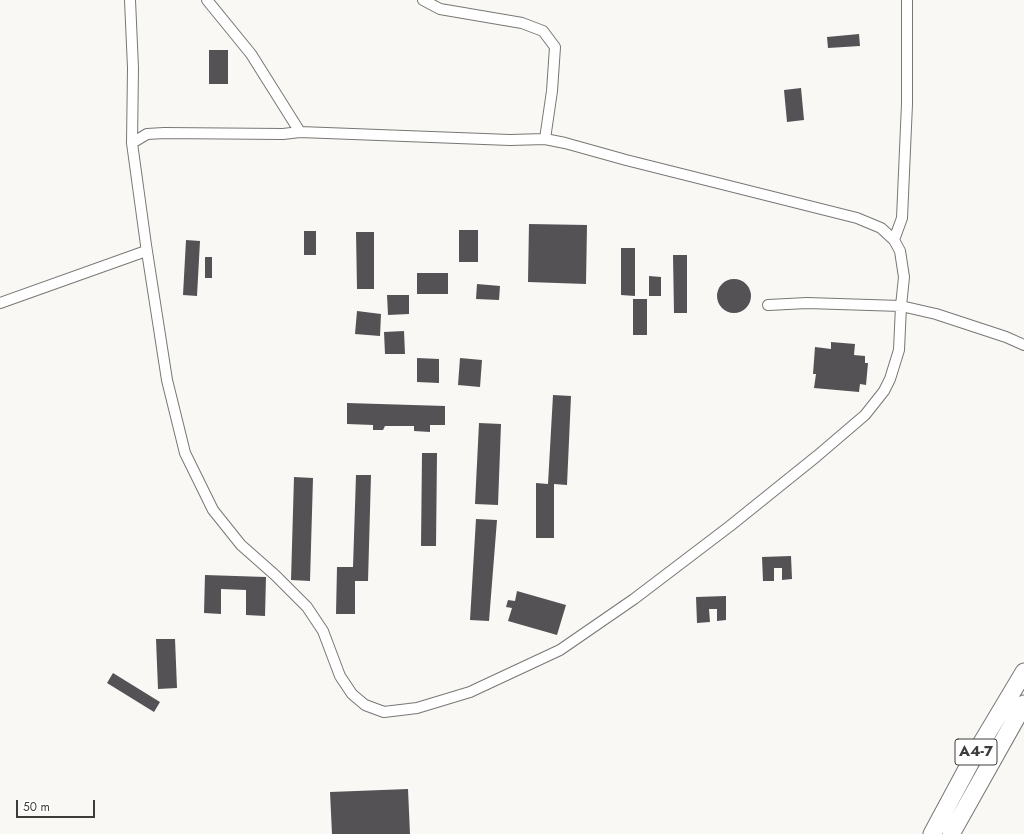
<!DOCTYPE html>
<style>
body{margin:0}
#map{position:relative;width:1024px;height:834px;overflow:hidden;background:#f9f8f5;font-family:Jost,sans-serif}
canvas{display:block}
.scale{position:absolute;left:16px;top:800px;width:79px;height:18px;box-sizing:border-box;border:2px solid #3c3c3a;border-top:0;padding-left:5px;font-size:12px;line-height:14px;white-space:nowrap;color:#3c3c3a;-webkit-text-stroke:3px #fff;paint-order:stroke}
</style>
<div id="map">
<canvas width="1024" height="834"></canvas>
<div class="scale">50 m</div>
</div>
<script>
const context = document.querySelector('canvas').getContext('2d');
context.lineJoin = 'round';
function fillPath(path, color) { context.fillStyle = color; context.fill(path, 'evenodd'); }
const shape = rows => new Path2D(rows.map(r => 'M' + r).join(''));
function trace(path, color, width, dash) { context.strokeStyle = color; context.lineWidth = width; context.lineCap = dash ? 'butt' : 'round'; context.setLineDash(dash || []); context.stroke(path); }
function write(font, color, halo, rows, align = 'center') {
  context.font = font + ' Jost,sans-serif'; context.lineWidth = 4; context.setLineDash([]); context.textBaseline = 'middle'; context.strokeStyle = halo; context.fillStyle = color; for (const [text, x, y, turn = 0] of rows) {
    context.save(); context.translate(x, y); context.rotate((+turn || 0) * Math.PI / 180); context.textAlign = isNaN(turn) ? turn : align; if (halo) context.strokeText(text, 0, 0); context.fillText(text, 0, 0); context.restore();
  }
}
fillPath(shape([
 [859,34,860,46,828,48,827,37],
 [209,50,228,50,228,84,209,84],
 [801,88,804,120,787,122,784,90],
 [529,224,587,225,586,284,528,282],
 [459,230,478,230,478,262,459,262],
 [304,231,316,231,316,255,304,255],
 [356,232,374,232,374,289,357,289],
 [186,240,200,241,197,296,183,295],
 [621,248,635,248,635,296,621,295],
 [673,255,687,255,687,313,674,313],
 [205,257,212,257,212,278,205,278],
 [417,273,448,273,448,294,417,294],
 [649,276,661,277,661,296,649,296],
 '717 296a17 17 0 1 1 34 0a17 17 0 1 1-34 0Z',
 [477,284,500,286,499,300,476,299],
 [387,295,409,295,409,314,388,315],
 [633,299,647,299,647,335,633,335],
 [357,311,381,314,380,336,355,334],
 [404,331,405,354,385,354,384,332],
 [831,342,855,344,854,355,865,356,865,363,868,363,866,385,860,384,859,392,814,388,816,374,813,374,815,347,831,349],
 [417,358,439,359,439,383,417,382],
 [460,358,482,360,480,387,458,385],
 [553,395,571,396,567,485,554,484,554,538,536,538,536,483,548,484],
 [347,403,445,406,445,425,430,425,430,432,414,431,414,426,385,426,383,430,373,430,373,425,347,424],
 [479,423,501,424,498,505,475,504],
 [422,453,437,453,436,546,421,546],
 [356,475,371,475,368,581,355,581,355,614,336,614,337,567,353,567],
 [294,477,313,478,310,581,291,580],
 [476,519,497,520,489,621,470,620],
 [791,556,792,579,782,580,782,568,774,568,774,581,763,581,762,557],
 [205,575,266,577,265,616,246,615,246,590,221,589,221,614,204,613],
 [517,591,566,605,557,635,508,621,512,608,506,607,508,600,515,601],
 [726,596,726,620,717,621,717,609,709,609,710,622,697,623,696,597],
 [156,639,175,639,177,688,158,689],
 [113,673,160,702,154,712,107,683],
 [408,789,410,834,332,834,330,792]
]), '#545255');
const minor = shape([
 [130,0,133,68,132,143,146,245,167,380,185,453,213,510,241,545,275,575,307,607,323,631,340,676,352,694,365,705,384,712,417,708,470,692,560,650,634,599,730,526,817,456,865,415,884,391,890,379,899,350,901,306,904,277,900,251,894,240,881,228,857,218,626,160,565,143,545,139,510,140,300,132,283,134,164,133,147,134,132,143],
 [207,0,251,54,300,132],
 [423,0,440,9,522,23,543,31,555,47,552,91,545,139],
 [894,240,902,218,907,104,907,0],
 [0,303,146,251],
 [768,305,807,303,901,306,936,314,1006,337,1024,345]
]);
const trunk = shape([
 [932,834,975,754,1024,672],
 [951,834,1024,704]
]);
trace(minor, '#787774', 12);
trace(trunk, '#787774', 19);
trace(minor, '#fff', 10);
trace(trunk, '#fff', 17);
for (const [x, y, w] of [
 [976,752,42]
]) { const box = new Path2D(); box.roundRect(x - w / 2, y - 13, w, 26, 3); context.fillStyle = '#fff'; context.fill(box); trace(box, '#3c3c3a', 1); }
write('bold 15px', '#3c3c3a', null, [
 ["A4-7",976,752]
]);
</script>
